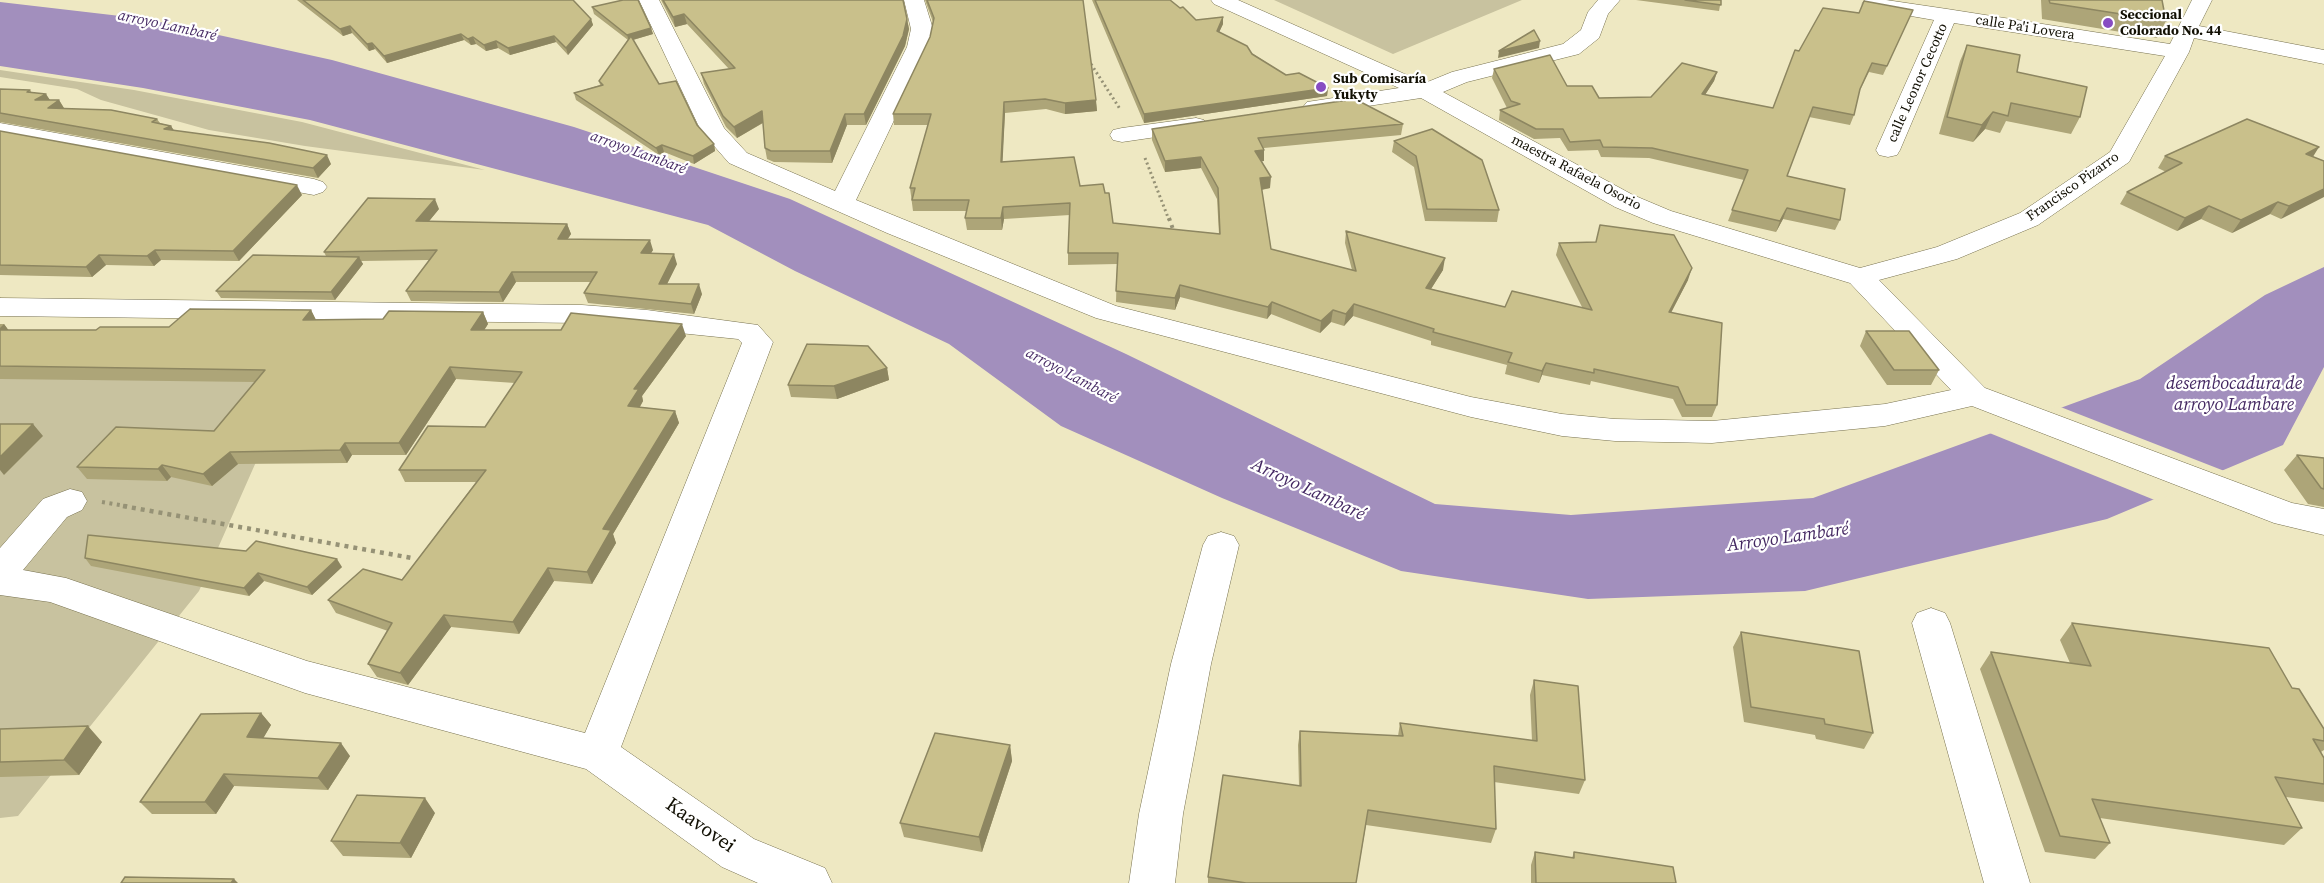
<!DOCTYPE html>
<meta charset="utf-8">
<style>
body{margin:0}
canvas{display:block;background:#eee8c2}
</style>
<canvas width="2324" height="883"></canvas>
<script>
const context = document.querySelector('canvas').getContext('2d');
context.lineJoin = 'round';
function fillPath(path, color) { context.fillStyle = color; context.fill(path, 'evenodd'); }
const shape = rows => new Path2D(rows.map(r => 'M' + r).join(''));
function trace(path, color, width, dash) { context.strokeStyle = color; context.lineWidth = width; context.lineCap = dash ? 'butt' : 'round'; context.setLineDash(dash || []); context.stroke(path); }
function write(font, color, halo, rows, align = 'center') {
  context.font = font + ' "Source Serif 4",serif'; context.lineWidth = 4.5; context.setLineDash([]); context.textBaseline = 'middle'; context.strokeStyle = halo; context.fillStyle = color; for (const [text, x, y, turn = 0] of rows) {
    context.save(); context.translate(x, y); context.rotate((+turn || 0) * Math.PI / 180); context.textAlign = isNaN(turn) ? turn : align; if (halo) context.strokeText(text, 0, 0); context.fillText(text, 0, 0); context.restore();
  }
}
fillPath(shape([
 [1274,0,1522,0,1393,54],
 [0,70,134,90,302,122,485,170,305,146,209,130,101,100,77,89,0,77],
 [0,344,290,385,199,591,18,816,0,818]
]), '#c8c29f');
fillPath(shape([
 [0,2,146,19,332,60,574,127,790,199,1126,354,1435,504,1571,515,1813,498,2140,379,2265,295,2324,267,2324,367,2283,445,2107,519,1805,591,1588,599,1401,571,1222,498,1061,426,949,344,795,271,708,225,310,120,143,88,0,66]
]), '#a28fbd');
fillPath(shape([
 [2058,406,2227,472,2157,501,1987,432]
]), '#eee8c2');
const minor = shape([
 [639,0,659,0,724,128,747,153,835,191,907,47,911,29,904,0,924,0,933,29,929,47,856,200,1116,306,1471,397,1562,414,1615,419,1712,421,1885,404,1951,390,1850,283,1653,223,1615,207,1421,98,1315,114,1307,112,1303,107,1307,102,1399,88,1214,4,1211,0,1238,0,1425,83,1452,72,1563,44,1581,30,1588,12,1598,0,1620,0,1608,14,1599,38,1579,54,1467,82,1443,92,1633,195,1671,211,1860,268,1937,247,2020,213,2110,152,2165,56,1954,23,1900,150,1897,155,1888,157,1879,155,1876,150,1934,20,1865,8,1862,4,1865,0,1886,0,1947,9,2170,44,2192,0,2212,0,2199,26,2324,50,2324,64,2194,38,2189,52,2129,162,2038,225,1957,259,1879,280,1985,388,2292,503,2324,509,2324,535,2274,523,1972,406,1885,426,1712,443,1615,441,1562,436,1471,417,1096,318,887,233,729,163,701,131,639,0],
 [1196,118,1204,120,1208,125,1204,130,1122,142,1113,140,1110,135,1113,130,1122,128,1196,118],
 [0,123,314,179,323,182,327,187,323,192,314,195,0,137,0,123],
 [0,298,582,305,647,310,758,325,773,342,621,747,754,839,825,868,832,883,758,883,722,867,586,769,305,693,50,602,0,595,0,548,43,499,70,489,82,492,87,501,82,510,67,517,23,570,66,578,307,661,585,733,742,343,738,339,582,323,0,316,0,298],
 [1221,532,1234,536,1239,545,1211,664,1183,814,1175,883,1129,883,1139,814,1171,664,1203,545,1208,536,1221,532],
 [1931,608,1945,613,1950,623,2030,883,1984,883,1912,623,1917,613,1931,608]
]);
trace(minor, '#77714f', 1);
trace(shape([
 [1091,64,1120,109],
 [1145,158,1169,220]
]), '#969276', 3, [2, 3]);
trace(shape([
 [1169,218,1174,232],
 [102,502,131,507]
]), '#969276', 4, [3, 4.5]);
trace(shape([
 [123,506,412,558]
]), '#969276', 4.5, [4, 5]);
fillPath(minor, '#fff');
fillPath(shape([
 [297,0,573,0,591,19,593,25,568,55,556,42,510,55,498,48,486,51,476,44,471,45,464,40,387,63,375,49,369,51,352,33,343,36],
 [661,0,903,0,909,29,905,46,866,125,847,125,832,163,774,162,767,159,765,148,763,123,737,138,726,127,704,84,701,73,729,69,687,24,675,27],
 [925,0,1083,0,1097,111,1065,114,1046,109,1005,113,1002,162,1105,193,1113,223,1219,234,1217,199,1201,168,1165,172,1152,140,1152,129,1403,124,1401,135,1264,148,1264,161,1262,161,1270,188,1262,190,1271,249,1352,270,1345,243,1346,231,1443,270,1431,289,1505,307,1582,307,1556,255,1559,243,1688,280,1671,313,1717,405,1712,417,1682,417,1673,399,1591,381,1590,385,1542,375,1539,383,1505,374,1507,365,1431,345,1431,341,1353,316,1344,326,1331,322,1320,333,1271,314,1267,319,1180,297,1175,310,1116,302,1117,264,1068,265,1068,253,1070,215,1004,219,1002,230,967,230,965,218,967,211,913,211,910,188,928,125,894,125,893,114,930,37,933,22],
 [1092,0,1170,0,1196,20,1223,24,1219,32,1286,75,1328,88,1327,96,1144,123],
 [1636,0,1721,0,1719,11],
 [2041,0,2162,0,2166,21,2157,38,2042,19],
 [592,7,651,28,653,34,633,40,659,84,714,144,715,151,694,164,664,152,659,155,576,100,574,93,600,85,599,81,628,40,594,14],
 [1913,10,1883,75,1869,72,1859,92,1854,115,1850,125,1809,117,1787,176,1840,220,1835,230,1783,219,1776,232,1728,221,1744,180,1649,158,1601,157,1598,150,1568,151,1560,138,1534,139,1499,120,1500,110,1507,108,1492,78,1494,69,1567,86,1599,98,1651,97,1717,72,1714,81,1705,95,1773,108,1799,51,1859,13],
 [1967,45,2017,72,2080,117,2071,134,2006,121,2000,133,1985,129,1973,142,1939,134,1960,61],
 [0,89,30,90,32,93,50,100,59,100,64,108,157,119,160,123,171,126,174,131,331,164,318,178,0,122],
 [0,131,302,195,239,261,161,260,154,266,106,265,92,277,0,275],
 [1394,141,1499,210,1497,222,1425,221,1414,167,1392,152],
 [2165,156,2313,157,2324,161,2281,219,2270,214,2232,233,2201,219,2177,231,2120,204,2127,192,2166,172,2158,168],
 [439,209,429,221,567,224,571,234,568,239,653,250,651,253,677,264,667,284,702,294,694,314,588,303,584,293,591,282,516,282,503,302,411,301,406,291,429,260,361,261,363,264,335,300,221,298,216,291,326,256,324,252],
 [311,310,316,320,383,319,483,312,488,324,484,330,686,336,642,396,643,401,640,407,675,411,679,423,613,534,616,543,592,584,554,581,519,634,451,627,408,685,377,677,368,664,388,631,336,613,328,600,402,580,476,482,405,482,399,470,485,427,515,383,456,379,406,455,352,455,347,463,238,464,212,486,171,477,167,481,87,479,77,467,214,431,255,382,0,379,0,324,4,324,8,330,96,330,169,327],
 [1866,331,1939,370,1931,385,1887,385,1860,346],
 [887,368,889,380,837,399,791,397,788,385],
 [2297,455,2324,458,2324,507,2308,504,2284,470],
 [85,558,342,567,312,595,264,581,249,596,91,566],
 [2072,623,2292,688,2324,729,2324,750,2321,752,2324,758,2324,802,2286,797,2302,828,2284,845,2100,818,2110,843,2095,859,2045,852,1980,669,1991,652,2070,663,2060,640],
 [1741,632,1873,733,1864,749,1816,739,1815,735,1744,722,1733,647],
 [1534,680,1585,780,1579,794,1494,782,1496,829,1491,843,1366,825,1356,883,1208,883,1208,877,1299,786,1298,745,1300,731,1398,736,1400,723,1532,741,1530,695],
 [261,713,271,725,263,738,350,756,328,790,234,786,216,814,152,814,140,802],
 [0,729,102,742,79,775,0,777],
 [1010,745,1012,761,982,852,904,837,900,823],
 [435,813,411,858,343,856,331,841],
 [1535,852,1572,858,1574,852,1676,883,1531,883,1531,865]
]), '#ada578');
fillPath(shape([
 [684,14,687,24,675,27,673,17],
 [1223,17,1223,24,1216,39,1217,31],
 [591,19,593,25,568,55,566,48],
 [907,19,909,29,905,46,866,125,864,114],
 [350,26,352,33,343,36,340,29],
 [651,28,653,34,629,41,627,35],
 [461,34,464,40,387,63,384,56],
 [554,36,556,42,510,55,508,48],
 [473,37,476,44,471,45,468,39],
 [496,41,498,48,486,51,484,45],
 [1540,41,1539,48,1498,58,1499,51],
 [372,43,375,49,369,51,367,44],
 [1717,72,1714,81,1699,104,1702,94],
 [1328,88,1327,96,1144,123,1144,114],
 [46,94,52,103,35,100],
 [59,100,65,110,48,108],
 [1096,100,1097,111,1065,114,1065,103],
 [1004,102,1005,113,1002,174,1001,162],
 [762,111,764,122,737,138,734,127],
 [1993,112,1985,129,1973,142,1982,125],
 [845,114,847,125,832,163,830,151],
 [171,126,177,135,164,129],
 [714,144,715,151,694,164,693,156],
 [662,145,664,152,659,155,656,148],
 [2319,147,2311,160,2306,154],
 [1264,150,1264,161,1255,162,1255,151],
 [327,155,331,164,318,178,313,168],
 [1201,157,1201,168,1165,172,1165,161],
 [1271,177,1270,188,1259,190,1260,178],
 [297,185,302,195,239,261,233,251],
 [2324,189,2324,197,2281,219,2289,206],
 [435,199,439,209,421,231,416,221],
 [2278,202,2270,214,2232,233,2241,220],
 [2209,206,2201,219,2177,231,2185,218],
 [1003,207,1004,219,1002,230,1001,218],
 [1787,208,1783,219,1776,232,1780,221],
 [567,224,571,234,561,248,558,239],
 [650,240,653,250,645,263,641,253],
 [155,250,161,260,154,266,147,256],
 [674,254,677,264,662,294,659,284],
 [99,255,106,265,92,277,86,267],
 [359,257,363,264,335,300,331,292],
 [1445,258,1443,270,1424,300,1426,288],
 [1692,268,1688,280,1665,324,1669,312],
 [512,272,516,282,503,302,499,292],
 [699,284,702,294,694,314,691,304],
 [1180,285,1180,297,1175,310,1175,298],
 [1272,302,1271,314,1267,319,1268,307],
 [1354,304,1353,316,1344,326,1346,314],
 [311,310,317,322,303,320],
 [1333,310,1331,322,1320,333,1321,321],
 [483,312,488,324,477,342,471,330],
 [4,324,13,336,0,333,0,328],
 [682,324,686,336,642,396,643,401,633,418,628,406,634,389],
 [1546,363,1542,375,1539,383,1542,371],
 [450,367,456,379,406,455,399,443],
 [887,368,889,380,837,399,834,386],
 [675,411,679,423,613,534,616,543,592,584,587,572,603,529],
 [33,424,43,436,4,475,0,470,0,457],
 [345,443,352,455,347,463,340,450],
 [230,452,238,464,212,486,203,474],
 [162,465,171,477,167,481,158,469],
 [337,559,342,567,312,595,307,587],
 [548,568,554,581,519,634,513,622],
 [258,573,264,581,249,596,244,588],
 [444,615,451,627,408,685,400,673],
 [261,713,271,725,257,749,247,737],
 [88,726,102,742,79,775,64,760],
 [341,743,350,756,328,790,318,778],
 [1010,745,1012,761,982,852,979,837],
 [224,774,234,786,216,814,205,802],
 [425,798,435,813,411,858,400,843],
 [234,879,238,883,231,883]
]), '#8d8661');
const building = shape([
 [303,0,573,0,591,19,566,48,554,36,508,48,496,41,484,45,473,37,468,39,461,34,384,56,372,43,367,44,350,26,340,29,303,0],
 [623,0,638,0,651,28,627,35,592,7,623,0],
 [663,0,903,0,907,19,903,36,864,114,845,114,830,151,771,151,765,148,762,111,734,127,723,116,701,73,735,68,684,14,673,17,663,0],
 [927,0,1083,0,1096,100,1065,103,1045,99,1004,102,1001,162,1074,157,1080,186,1103,184,1105,193,1109,193,1113,223,1220,234,1218,188,1201,157,1165,161,1152,129,1355,99,1403,124,1258,138,1264,150,1255,151,1271,177,1260,178,1271,249,1356,271,1346,231,1445,258,1426,288,1505,307,1512,291,1592,310,1559,243,1596,242,1600,225,1674,235,1692,268,1669,312,1722,323,1717,405,1686,405,1678,387,1594,369,1594,373,1546,363,1542,371,1508,362,1512,353,1433,332,1434,329,1354,304,1346,314,1333,310,1321,321,1272,302,1268,307,1180,285,1175,298,1116,291,1118,253,1068,253,1070,203,1003,207,1001,218,965,218,969,200,912,200,915,188,910,188,931,114,893,114,930,37,934,18,927,0],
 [1095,0,1170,0,1180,8,1183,7,1196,20,1223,17,1217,31,1247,46,1252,54,1286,75,1299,73,1328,88,1144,114,1095,0],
 [1685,0,1721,0,1721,5,1685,0],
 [2049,0,2162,0,2166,21,2050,3,2049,0],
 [1864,1,1913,10,1887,66,1872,63,1860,89,1854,115,1813,107,1787,176,1845,189,1840,220,1787,208,1780,221,1732,210,1748,170,1652,148,1603,147,1600,140,1570,142,1563,129,1536,129,1500,110,1520,104,1511,101,1494,69,1550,55,1567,86,1592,86,1599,98,1651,97,1682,63,1717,72,1702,94,1773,108,1795,50,1799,51,1823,8,1859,13,1864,1],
 [1534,30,1540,41,1499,51,1534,30],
 [631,36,659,84,676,81,697,125,714,144,693,156,662,145,656,148,574,93,603,85,599,81,631,36],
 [1967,45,2020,55,2017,72,2087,87,2080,117,2011,103,2008,116,1993,112,1982,125,1947,117,1967,45],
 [0,89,30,90,27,92,46,94,35,100,59,100,48,108,111,110,157,119,152,122,171,126,164,129,269,143,327,155,313,168,0,113,0,89],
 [2247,119,2319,147,2306,154,2324,161,2324,189,2289,206,2278,202,2241,220,2209,206,2185,218,2127,192,2182,163,2165,156,2247,119],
 [1432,129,1482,160,1499,210,1427,209,1416,156,1394,141,1432,129],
 [0,131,297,185,233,251,155,250,147,256,99,255,86,267,0,265,0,131],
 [368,198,435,199,416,221,567,224,558,239,650,240,641,253,674,254,659,284,699,284,691,304,584,293,597,272,512,272,499,292,406,291,437,250,324,252,368,198],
 [253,255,359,257,331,292,216,291,253,255],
 [190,309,311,310,303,320,383,319,389,311,483,312,471,330,561,330,571,313,682,324,634,389,639,389,628,406,675,411,603,529,611,530,587,572,548,568,513,622,444,615,400,673,368,664,392,623,328,600,363,569,402,580,486,470,399,470,428,426,485,427,522,372,450,367,399,443,345,443,340,450,230,452,203,474,162,465,158,469,77,467,116,427,214,431,265,370,0,366,0,330,96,330,100,327,169,327,190,309],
 [1866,331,1909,331,1939,370,1894,370,1866,331],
 [807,344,868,346,887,368,834,386,788,385,807,344],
 [0,424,33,424,0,457,0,424],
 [2297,455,2324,458,2324,489,2321,488,2297,455],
 [88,535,246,551,256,541,337,559,307,587,258,573,244,588,85,558,88,535],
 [2072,623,2269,648,2292,688,2299,689,2324,729,2324,741,2313,739,2324,758,2324,784,2275,777,2302,828,2092,799,2110,843,2060,836,1991,652,2091,666,2072,623],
 [1741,632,1859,651,1873,733,1825,724,1824,719,1751,707,1741,632],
 [1534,680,1578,686,1585,780,1494,766,1496,829,1368,810,1356,883,1246,883,1208,877,1223,775,1301,786,1300,731,1403,736,1400,723,1537,741,1534,680],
 [261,713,247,737,341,743,318,778,224,774,205,802,140,802,201,714,261,713],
 [88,726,64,760,0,762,0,729,88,726],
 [935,733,1010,745,979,837,900,823,935,733],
 [357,795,425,798,400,843,331,841,357,795],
 [1535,852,1574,858,1574,852,1673,867,1676,883,1536,883,1535,852],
 [125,877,234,879,231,883,121,883,125,877]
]);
fillPath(building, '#c9c08b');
trace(building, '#8d8661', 1.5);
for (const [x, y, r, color] of [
 [2108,23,6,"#874cc3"],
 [1321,87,6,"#874cc3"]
]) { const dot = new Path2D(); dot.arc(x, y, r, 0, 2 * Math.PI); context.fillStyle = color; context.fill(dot); trace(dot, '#fff', 2); }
write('bold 14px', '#110f03', '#fff', [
 ["Seccional",2120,15],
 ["Colorado No. 44",2120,31],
 ["Sub Comisaría",1333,79],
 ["Yukyty",1333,95]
], 'left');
write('14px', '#110f03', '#fff', [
 ["calle Pa'i Lovera",2025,28,9],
 ["calle Leonor Cecotto",1918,83,-66],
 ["maestra Rafaela Osorio",1576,173,28],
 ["Francisco Pizarro",2073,187,-35]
]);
write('italic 15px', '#442862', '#fff', [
 ["arroyo Lambaré",167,26,12],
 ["arroyo Lambaré",638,153,20],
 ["arroyo Lambaré",1071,376,28]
]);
write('italic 18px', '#442862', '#fff', [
 ["desembocadura de",2234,384],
 ["arroyo Lambare",2234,405],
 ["Arroyo Lambaré",1308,490,25],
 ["Arroyo Lambaré",1788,538,-8]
]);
write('20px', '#110f03', '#fff', [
 ["Kaavovei",700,826,35]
]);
</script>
